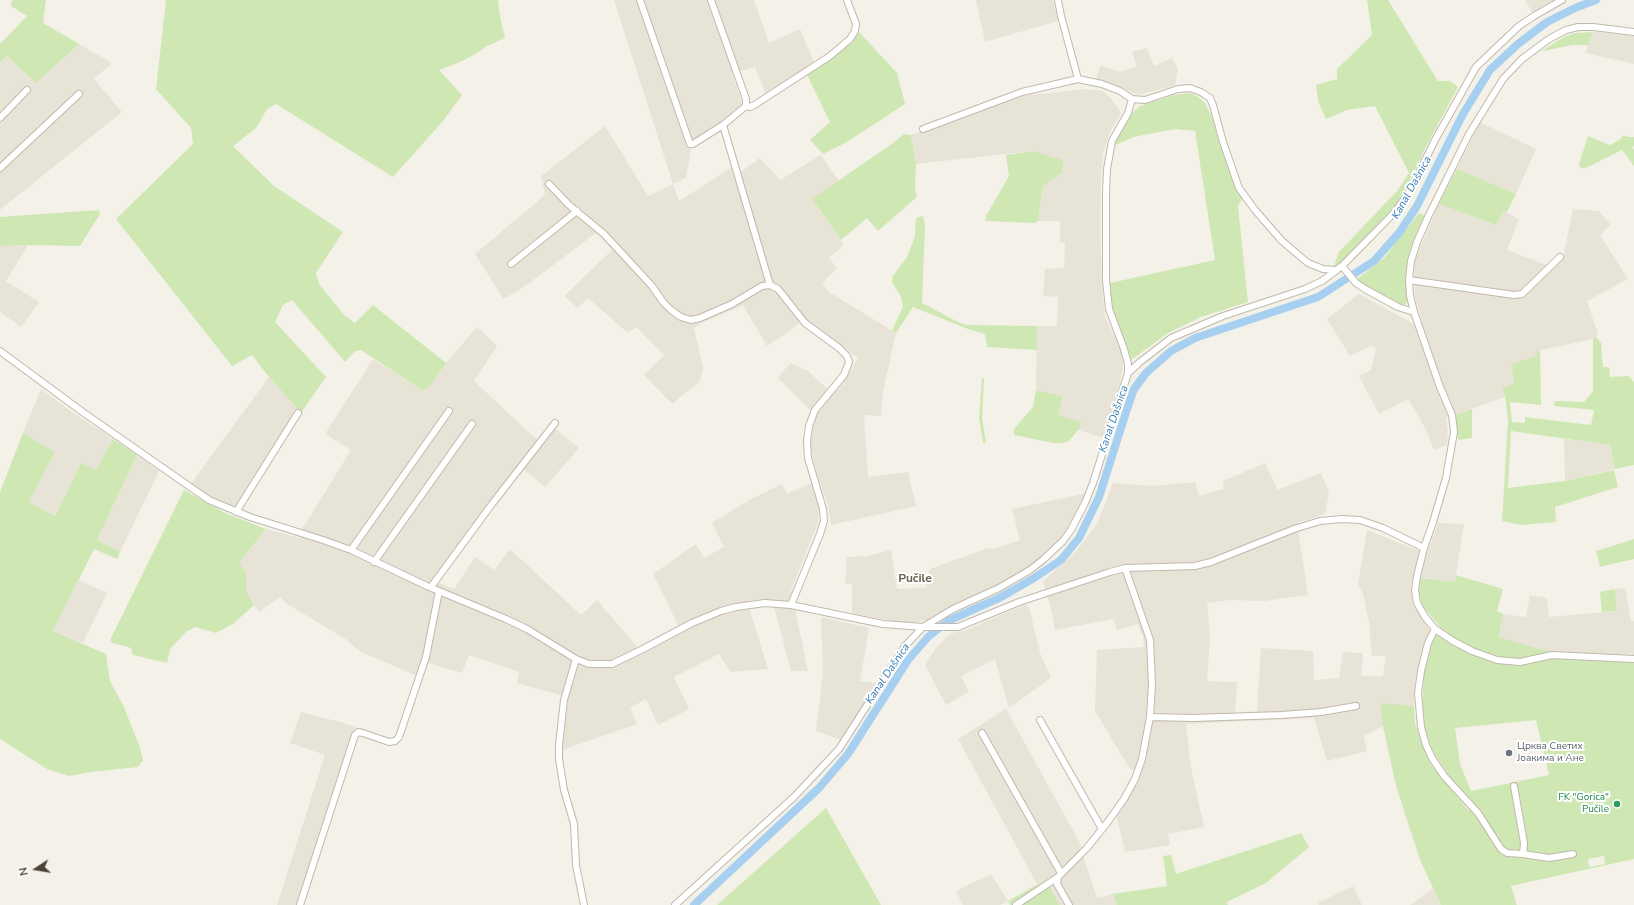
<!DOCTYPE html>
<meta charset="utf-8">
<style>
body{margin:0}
#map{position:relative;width:1634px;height:905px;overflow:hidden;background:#f4f1e9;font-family:"Nunito Sans",sans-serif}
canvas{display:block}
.north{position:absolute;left:16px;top:849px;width:40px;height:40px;-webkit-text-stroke:3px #fff;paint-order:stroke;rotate:258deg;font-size:11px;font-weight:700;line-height:16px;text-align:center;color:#484237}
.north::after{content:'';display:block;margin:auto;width:14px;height:18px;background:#484237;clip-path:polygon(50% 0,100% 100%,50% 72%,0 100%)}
</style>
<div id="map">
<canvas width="1634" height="905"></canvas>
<div class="north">N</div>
</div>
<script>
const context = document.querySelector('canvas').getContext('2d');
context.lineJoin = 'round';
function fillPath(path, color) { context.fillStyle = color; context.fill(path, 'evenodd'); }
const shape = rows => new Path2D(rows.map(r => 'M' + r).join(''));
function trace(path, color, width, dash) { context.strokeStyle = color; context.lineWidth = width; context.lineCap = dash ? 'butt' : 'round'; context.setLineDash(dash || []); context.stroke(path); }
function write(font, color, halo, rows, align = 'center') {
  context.font = font + ' "Nunito Sans",sans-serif'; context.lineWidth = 4; context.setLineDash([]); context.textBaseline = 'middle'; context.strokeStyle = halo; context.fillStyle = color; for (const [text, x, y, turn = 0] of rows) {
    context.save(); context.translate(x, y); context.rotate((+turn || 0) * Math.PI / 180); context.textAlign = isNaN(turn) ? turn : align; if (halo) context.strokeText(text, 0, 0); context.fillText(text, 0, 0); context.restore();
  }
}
fillPath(shape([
 [614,0,754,0,769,43,800,29,814,62,766,95,755,67,732,74,743,105,724,121,694,140,691,150,686,178,673,184,679,201,731,168,734,177,760,158,780,180,821,155,839,181,812,199,844,245,829,258,837,268,822,283,829,292,896,333,883,392,881,416,864,415,868,477,908,472,916,506,831,525,828,505,818,477,811,450,811,437,817,412,809,409,778,378,790,363,808,371,833,394,843,384,858,358,804,318,794,328,767,346,743,305,702,323,694,328,703,367,700,381,672,404,644,375,664,355,636,327,628,333,588,298,578,308,564,296,612,250,596,233,524,287,507,297,503,298,475,254,545,195,541,176,605,126,648,196,673,184],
 [976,0,1053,0,1058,21,985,42],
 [1525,0,1554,0,1532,12],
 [1593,32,1634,36,1634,64,1585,53],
 [79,44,112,63,94,79,122,112,0,210,0,63,7,56,36,83],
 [1147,48,1154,66,1172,58,1178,69,1175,85,1139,95,1096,79,1101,65,1120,72,1137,66,1132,52],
 [1086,89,1103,91,1114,102,1121,113,1109,134,1103,153,1101,174,1100,225,1102,288,1105,317,1120,348,1123,365,1119,389,1104,438,1078,430,1080,422,1058,415,1063,396,1036,390,1037,326,1057,326,1058,297,1043,296,1045,269,1064,268,1065,243,1060,242,1060,221,1038,221,1043,186,1063,172,1032,151,916,164,911,135,1022,96],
 [1480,122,1536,149,1516,194,1457,169],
 [1439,204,1496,225,1504,211,1519,219,1507,250,1547,265,1552,269,1563,258,1573,209,1599,211,1611,225,1600,235,1628,279,1587,301,1598,334,1593,339,1537,351,1538,356,1511,364,1514,383,1502,388,1505,397,1446,418,1448,432,1447,445,1434,450,1427,432,1415,410,1408,399,1379,414,1359,376,1371,370,1376,349,1372,345,1350,356,1327,319,1359,294,1412,323,1422,321,1415,297,1414,262],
 [28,245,6,281,39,302,21,327,0,312,0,246],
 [477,327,497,346,474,381,534,437,539,440,551,425,579,448,545,487,518,465,467,539,434,581,454,589,475,557,494,570,510,549,581,615,597,600,637,647,678,625,653,574,696,544,704,558,724,547,712,523,749,500,782,484,787,494,811,483,819,507,818,523,791,590,808,671,791,671,772,599,747,601,768,669,730,672,719,654,674,677,689,709,658,725,646,699,630,708,637,724,562,750,568,697,517,683,519,672,469,655,462,673,422,661,417,676,359,651,347,640,287,604,280,597,259,612,246,591,246,572,239,563,266,529,300,538,303,528,351,450,325,434,373,359,423,391,431,385,446,363],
 [269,377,301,413,242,507,242,510,234,509,190,485],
 [41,389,75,414,113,439,96,471,81,463,55,516,29,502,55,452,23,433],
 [1564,439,1610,445,1615,469,1565,481],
 [137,455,159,471,120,552,97,540],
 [1265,463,1278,490,1321,473,1329,492,1325,514,1297,523,1308,595,1264,601,1230,600,1207,603,1210,637,1207,681,1237,682,1235,713,1257,711,1261,648,1313,651,1314,680,1339,678,1343,652,1363,653,1361,676,1383,676,1386,656,1372,656,1369,622,1362,590,1358,585,1367,530,1427,554,1438,523,1464,524,1455,582,1413,577,1411,588,1413,605,1430,631,1425,644,1415,681,1414,706,1380,704,1383,726,1364,736,1367,751,1327,761,1314,718,1186,724,1191,768,1204,827,1168,834,1170,845,1125,852,1117,817,1133,789,1140,772,1130,769,1095,711,1097,650,1144,647,1143,637,1138,624,1117,630,1113,619,1055,630,1051,609,1043,581,1073,555,1089,535,1098,522,1113,483,1153,486,1195,482,1199,496,1224,489,1223,481],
 [1087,493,1062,538,1026,570,999,585,928,620,916,622,898,622,852,613,852,584,845,583,847,557,867,556,891,550,897,589,926,588,930,569,988,548,994,549,1020,540,1012,509],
 [79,580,107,593,83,643,53,631],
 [1625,588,1631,621,1634,621,1634,655,1550,652,1499,637,1503,614,1526,617,1530,595,1547,598,1549,617,1617,611,1615,589],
 [1026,604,1030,611,1040,653,1051,678,1009,708,995,659,961,676,969,692,946,705,925,665,938,645,952,633,964,631],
 [821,617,869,628,860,681,876,683,856,718,841,740,816,731,823,673],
 [1006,709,1081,845,1085,862,1097,898,1113,894,1117,905,1060,905,1045,880,1037,884,958,739],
 [301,712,340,722,355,727,298,905,277,905,325,755,290,743],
 [991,874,1008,901,1000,905,963,905,956,891],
 [1353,886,1362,905,1319,905,1318,903],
 [1433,889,1441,905,1410,905,1426,894]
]), '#e8e3d7');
fillPath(shape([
 [12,0,46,0,43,23,79,44,36,83,7,56,0,63,0,44,27,16,11,6],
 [166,0,498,0,500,16,505,38,487,46,477,53,458,63,439,70,462,95,443,121,393,177,276,104,267,109,256,128,233,146,274,186,343,232,316,273,319,284,344,315,355,323,373,305,446,363,431,385,423,391,361,350,355,351,345,362,292,300,283,305,275,322,326,377,301,413,269,377,252,355,232,366,116,219,193,144,191,128,156,89],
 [1367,0,1388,0,1438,81,1450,81,1458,87,1423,152,1421,158,1400,201,1341,263,1334,267,1332,267,1335,264,1338,253,1397,191,1409,173,1375,106,1347,110,1326,119,1318,101,1316,85,1337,79,1337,69,1372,35],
 [859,32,897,73,905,104,847,142,823,154,810,140,830,122,807,75,852,40],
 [1593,32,1588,45,1572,45,1544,51,1543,50,1564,37,1575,33],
 [1190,93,1198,97,1205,103,1212,117,1220,146,1242,199,1238,206,1248,302,1201,317,1168,333,1131,360,1111,303,1110,283,1215,260,1195,131,1176,129,1133,137,1114,146,1115,140,1130,115,1140,106,1175,95],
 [904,134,911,135,916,164,915,188,917,197,878,231,867,218,841,240,812,199,893,143],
 [1623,135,1628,137,1634,137,1634,146,1632,147,1634,150,1634,166,1622,150,1584,169,1580,167,1579,164,1588,136,1610,145,1621,139],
 [1032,151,1063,160,1063,172,1043,186,1038,221,1035,223,985,221,986,216,1009,176,1006,155],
 [1457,169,1516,194,1507,212,1504,211,1496,225,1439,204],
 [99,210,100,214,80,246,28,245,0,246,0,217],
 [1419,213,1425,216,1414,239,1407,261,1406,276,1407,301,1406,304,1400,305,1362,284,1357,279,1384,258],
 [923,216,925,225,922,303,960,323,968,325,1037,326,1037,350,987,347,985,334,968,329,913,307,896,333,892,330,903,307,901,297,892,282,893,276,907,257,915,236,916,218],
 [1596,336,1601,343,1603,367,1609,367,1610,377,1629,376,1634,382,1634,465,1615,469,1610,445,1511,431,1508,488,1565,481,1614,470,1618,487,1555,507,1556,522,1522,525,1502,521,1508,421,1505,397,1502,388,1514,383,1511,364,1537,356,1537,351,1540,350,1541,405,1510,402,1512,422,1525,423,1525,417,1591,425,1594,410,1554,406,1555,401,1584,402,1593,391,1593,339],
 [982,378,984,378,982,418,986,443,983,443,979,418],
 [1036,390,1063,396,1058,415,1081,422,1078,430,1069,441,1064,443,1053,443,1014,435,1014,429,1033,407],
 [1472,409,1472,438,1458,440,1455,415],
 [23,433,55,452,29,502,55,516,81,463,96,470,113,439,137,455,97,540,120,552,117,559,94,549,53,631,106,654,110,681,124,707,140,748,143,760,138,767,90,772,69,776,47,769,0,739,0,492],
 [184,490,225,513,266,529,239,563,246,572,246,591,254,605,233,624,216,633,195,627,186,632,170,649,167,663,133,655,131,648,113,643,110,640],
 [1634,539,1634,559,1600,567,1596,551],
 [1456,575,1503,589,1497,611,1503,614,1499,637,1550,652,1549,658,1634,662,1634,859,1511,886,1517,905,1441,905,1421,862,1407,820,1396,786,1383,726,1380,703,1414,706,1415,724,1430,763,1469,811,1469,797,1451,779,1437,758,1426,735,1422,709,1424,672,1434,637,1440,627,1422,605,1419,592,1420,578,1455,582],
 [1536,720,1549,775,1471,791,1460,764,1455,728],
 [1604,856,1605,864,1589,867,1588,859],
 [1615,589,1617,611,1602,612,1600,592],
 [826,808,881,905,717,905,799,832],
 [1301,833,1309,847,1266,883,1227,902,1228,905,1117,905,1113,894,1167,886,1163,856,1171,855,1176,874],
 [1045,880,1060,905,1010,905,1008,901]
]), '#cfe8b3');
trace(shape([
 [694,905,819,788,848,754,908,660,928,637,948,621,1001,597,1034,578,1061,560,1079,538,1099,497,1127,409,1134,389,1146,373,1171,351,1195,338,1318,297,1374,261,1399,233,1417,206,1463,114,1490,70,1518,44,1547,22,1575,8,1596,0]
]), '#a7d0f0', 8);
const street = shape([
 [640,0,690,144,693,144,723,125,746,106,746,99,711,0],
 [1058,0,1061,16,1078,79],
 [1634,32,1593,27,1578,27,1566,30,1549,39,1522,59,1503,79,1469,134,1428,217,1417,242,1411,261,1409,280,1410,296,1414,312,1440,387,1452,415,1454,432,1446,478,1433,522,1424,548,1417,576,1415,590,1417,603,1425,617,1435,629,1453,641,1472,651,1497,660,1520,662,1552,655,1634,659],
 [746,106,750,107,756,104,830,56,850,39,855,31,856,24,847,0],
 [0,118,27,90],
 [723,125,770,285],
 [923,129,1022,92,1078,79,1102,84,1120,91,1132,99,1145,100,1178,89,1190,88,1201,92,1210,98,1213,105,1223,142,1239,188,1255,210,1282,241,1308,263,1323,269,1336,270],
 [0,168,79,94],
 [549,184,569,205,604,234,652,286,663,302,671,310,681,317,691,320,700,318,732,304,762,286,770,285,778,289,805,323,839,348,847,356,849,362,844,375,815,410,809,426,807,441,808,458,823,509,824,521,820,534,791,605],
 [511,264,577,211],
 [1342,266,1356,283,1365,289,1398,307,1414,312],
 [1409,280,1514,295,1522,294,1560,257],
 [0,351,84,413,209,500,250,517,323,540,351,550,427,586,506,619,527,629,576,659,589,664,612,664,643,649,692,623,721,611,736,607,765,603,791,605,883,624,923,627,958,627,1019,602,1110,572,1125,568,1195,566,1211,562,1294,529,1320,521,1342,519,1360,520,1383,528,1424,548],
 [1128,373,1128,364,1124,349,1109,309,1106,280,1106,193,1107,169,1112,141,1128,113,1132,99],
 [236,512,298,413],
 [351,550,449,411],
 [374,562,472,424],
 [431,587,492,504,555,423],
 [1435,629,1428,643,1421,671,1418,693,1421,727,1426,745,1432,758,1444,776,1478,813,1501,849,1507,853,1523,854,1524,843,1514,786],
 [576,659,564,700,559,745,559,759,564,790,574,824,576,865,584,905],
 [1150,717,1193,718,1282,715,1321,712,1356,706],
 [1040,720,1102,829],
 [982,733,1061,873],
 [1523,854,1549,858,1573,854],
 [1058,877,1057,884,1069,905],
 [300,905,355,735,358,732,363,733,389,742,395,741,399,737,426,657,439,591],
 [675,905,794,797,839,749,905,646,923,627,953,609,999,588,1030,570,1044,559,1063,541,1071,530,1085,503,1093,483,1128,373,1140,362,1171,338,1223,316,1305,289,1322,281,1342,266,1394,213,1409,193,1435,140,1476,67,1519,26,1534,16,1562,0],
 [1016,905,1058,877,1086,849,1107,823,1124,799,1135,779,1142,759,1150,717,1152,684,1150,640,1125,568]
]);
trace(street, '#c0b9ac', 8);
trace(street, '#fff', 6);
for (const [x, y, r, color] of [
 [1509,753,4,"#6b7280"],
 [1617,804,4,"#2e9e5b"]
]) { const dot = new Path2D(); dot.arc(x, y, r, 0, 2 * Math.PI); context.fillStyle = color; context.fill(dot); trace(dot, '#fff', 1.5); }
write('10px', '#5b616d', '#fff', [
 ["Црква Светих",1517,747],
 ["Јоакима и Ане",1517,759]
], 'left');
write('10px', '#27864d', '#fff', [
 ["FK \"Gorica\"",1609,798],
 ["Pučile",1609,810]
], 'right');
write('italic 11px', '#317ab4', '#fff', [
 ["Kanal Dašnica",1412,188,-61],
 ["Kanal Dašnica",1114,419,-71],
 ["Kanal Dašnica",888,674,-56]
]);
write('bold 12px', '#6b604f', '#fff', [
 ["Pučile",915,579]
]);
</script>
